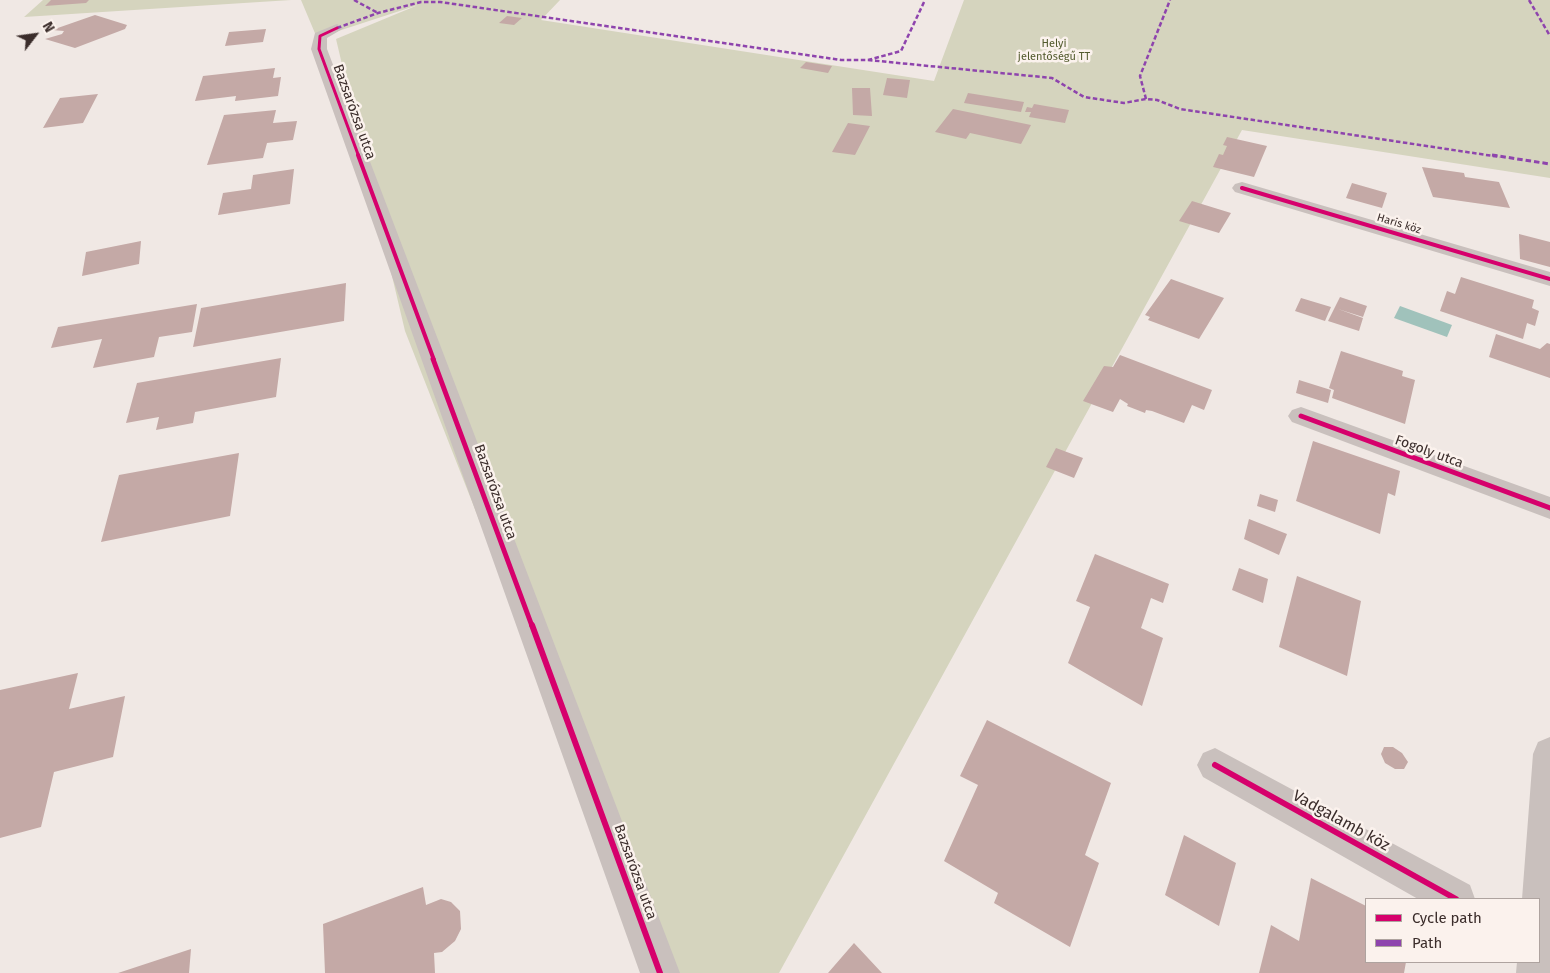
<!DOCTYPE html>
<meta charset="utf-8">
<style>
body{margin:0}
#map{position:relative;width:1550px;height:973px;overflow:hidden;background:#f0e8e4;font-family:"Fira Sans",sans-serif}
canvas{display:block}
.legend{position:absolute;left:1365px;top:898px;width:175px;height:65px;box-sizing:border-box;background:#fbf2ed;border:1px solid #aea39f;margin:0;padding:6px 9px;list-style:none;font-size:15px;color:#3b2d2b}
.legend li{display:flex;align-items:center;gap:10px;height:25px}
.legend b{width:25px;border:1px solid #aea39f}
.north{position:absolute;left:10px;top:10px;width:50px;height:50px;-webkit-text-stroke:4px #fbf2ed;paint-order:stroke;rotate:60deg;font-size:14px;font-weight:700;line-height:20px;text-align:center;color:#3b2d2b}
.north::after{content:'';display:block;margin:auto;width:18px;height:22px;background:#3b2d2b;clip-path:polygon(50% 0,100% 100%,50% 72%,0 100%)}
</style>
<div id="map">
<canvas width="1550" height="973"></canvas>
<ul class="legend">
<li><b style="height:6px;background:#d6006c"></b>Cycle path</li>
<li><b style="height:6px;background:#8e44ad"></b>Path</li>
</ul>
<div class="north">N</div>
</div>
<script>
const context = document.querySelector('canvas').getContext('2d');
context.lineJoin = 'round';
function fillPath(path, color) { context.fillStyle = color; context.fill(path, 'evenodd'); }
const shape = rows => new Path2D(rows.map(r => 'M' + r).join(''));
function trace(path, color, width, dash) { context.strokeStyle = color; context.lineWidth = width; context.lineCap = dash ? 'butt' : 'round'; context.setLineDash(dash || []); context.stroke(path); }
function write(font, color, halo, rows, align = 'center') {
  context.font = font + ' "Fira Sans",sans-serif'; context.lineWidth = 5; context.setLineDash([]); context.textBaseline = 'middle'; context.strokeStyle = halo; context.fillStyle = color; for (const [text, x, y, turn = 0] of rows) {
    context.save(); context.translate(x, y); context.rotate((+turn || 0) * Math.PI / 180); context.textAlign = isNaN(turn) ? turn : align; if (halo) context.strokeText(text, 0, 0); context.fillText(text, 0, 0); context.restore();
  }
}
fillPath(shape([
 [43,0,291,0,24,17],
 [301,0,560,0,541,20,934,81,964,0,1550,0,1550,178,1242,130,779,973,657,973,405,331,336,39,418,5,317,38]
]), '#d5d4be');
fillPath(shape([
 [1400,306,1452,325,1447,337,1394,318]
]), '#a0c2bb');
fillPath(shape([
 [51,0,89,0,86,3,45,6],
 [95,15,127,25,125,29,75,48,45,39,62,34,64,31,52,30],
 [507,16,522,18,514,25,499,23],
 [266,29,263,42,225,46,229,32],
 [806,62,832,66,828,73,800,68],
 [275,68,273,78,281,77,278,96,235,101,236,96,195,101,203,76],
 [887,78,910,80,907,98,883,95],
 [852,88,870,88,872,116,853,115],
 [968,93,1024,102,1021,112,964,103],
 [98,94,83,123,43,128,60,98],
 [1034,104,1069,110,1065,123,1029,117,1031,112,1025,112,1027,107,1032,108],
 [953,109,1031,125,1021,144,970,133,966,139,935,132],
 [276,110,273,123,297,121,293,140,267,143,263,158,207,165,224,115],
 [848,123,870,126,855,155,832,152],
 [1227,137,1267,146,1254,177,1213,167,1219,154,1223,155,1227,146,1223,145],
 [1422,167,1464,173,1465,177,1499,182,1510,208,1433,197],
 [294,169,290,204,218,215,223,193,251,189,253,175],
 [1352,183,1387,193,1382,208,1346,198],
 [1192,201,1231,213,1219,233,1179,221],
 [1519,234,1550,242,1550,267,1520,259],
 [141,241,139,264,82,276,86,252],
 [1461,277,1534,300,1532,308,1539,311,1535,326,1527,323,1523,339,1440,311,1447,291,1455,294],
 [1171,279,1224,298,1199,339,1148,320,1150,317,1145,315],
 [346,283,344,321,193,347,201,308],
 [1340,297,1367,306,1363,317,1338,309,1363,318,1359,331,1328,321],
 [1301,298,1331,307,1325,321,1295,311],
 [197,304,192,332,159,337,154,357,93,368,102,339,51,348,58,327],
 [1496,334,1540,349,1547,343,1550,344,1550,378,1489,357],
 [1341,351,1403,371,1402,376,1415,380,1405,424,1332,398,1334,390,1329,388],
 [1120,355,1212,390,1204,410,1192,405,1184,423,1152,411,1146,410,1145,413,1127,406,1128,404,1120,399,1113,412,1083,401,1104,366,1113,367],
 [281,358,276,397,195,412,193,423,156,430,159,417,126,423,137,383],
 [1299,380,1331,390,1328,403,1296,393],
 [1313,441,1400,471,1395,496,1388,493,1380,534,1296,501],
 [1056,448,1083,458,1074,478,1046,467],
 [239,453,230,516,101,542,119,475],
 [1260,494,1278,500,1275,512,1257,506],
 [1249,519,1287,534,1279,555,1244,539],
 [1095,554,1169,584,1163,603,1151,598,1141,628,1163,638,1142,706,1068,663,1090,607,1076,601],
 [1239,568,1268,579,1263,603,1232,590],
 [1297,576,1361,601,1347,676,1279,647],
 [78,673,69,709,125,696,113,757,54,772,41,827,0,838,0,690],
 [987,720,1111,783,1085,855,1099,863,1070,947,994,903,998,893,944,861,978,785,960,776],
 [1384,747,1393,747,1402,753,1408,762,1404,769,1395,769,1385,763,1381,754],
 [1184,835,1236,863,1219,926,1165,895],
 [1311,878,1366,906,1366,962,1406,962,1404,973,1259,973,1271,925,1299,941],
 [423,887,426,905,441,899,451,902,460,911,461,929,455,941,442,952,434,953,435,973,325,973,323,924],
 [854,943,882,973,828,973],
 [191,949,189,973,118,973]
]), '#c4a9a6');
fillPath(shape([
 [337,24,344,28,327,38,327,49,680,973,640,973,311,49,315,33,337,24],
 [1242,182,1550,272,1550,286,1235,192,1232,188,1235,184,1242,182],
 [1301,407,1550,497,1550,519,1292,422,1288,416,1292,410,1301,407],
 [1550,737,1550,973,1516,973,1517,962,1539,962,1539,899,1522,899,1533,754,1538,742,1550,737],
 [1215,748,1470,885,1475,899,1418,899,1203,777,1197,765,1203,753,1215,748]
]), '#c9c0bd');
trace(shape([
 [354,0,378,13],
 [1529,0,1550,36],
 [337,28,378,13,421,2,440,2,841,60,868,60,901,51,925,0],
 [868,60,1052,78,1084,97,1124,103,1146,99,1157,100,1180,109,1500,157],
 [1146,99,1140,76,1170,0]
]), '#8e44ad', 2.5, [4.5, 2.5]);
trace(shape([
 [1492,155,1550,164]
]), '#8e44ad', 3, [5.5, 3]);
trace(shape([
 [337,28,320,36,319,49,359,157]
]), '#d6006c', 3);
trace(shape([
 [358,155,434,360],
 [1242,188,1550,279]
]), '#d6006c', 4);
trace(shape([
 [433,359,532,626],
 [1301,416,1550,508]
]), '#d6006c', 5);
trace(shape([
 [532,625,660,973],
 [1215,765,1456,899]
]), '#d6006c', 6);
write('11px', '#525a2d', '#fbf2ed', [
 ["Helyi",1054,44],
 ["jelentőségű TT",1054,57]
]);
write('11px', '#3b2d2b', '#fbf2ed', [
 ["Haris köz",1399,224,17]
]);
write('14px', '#3b2d2b', '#fbf2ed', [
 ["Bazsarózsa utca",354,112,70],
 ["Fogoly utca",1429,452,20],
 ["Bazsarózsa utca",495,492,70],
 ["Bazsarózsa utca",635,872,70]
]);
write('16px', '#3b2d2b', '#fbf2ed', [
 ["Vadgalamb köz",1341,821,29]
]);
</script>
